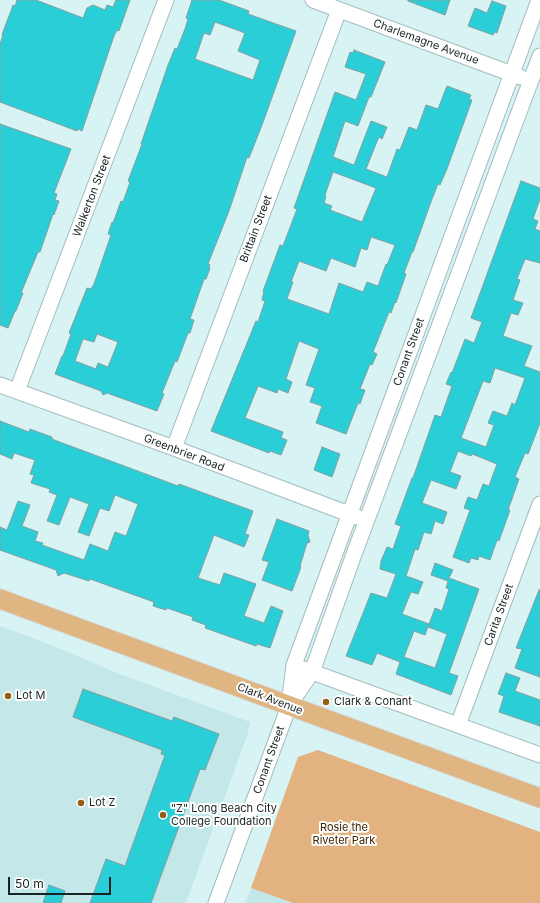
<!DOCTYPE html>
<style>
body{margin:0}
#map{position:relative;width:540px;height:903px;overflow:hidden;background:#d8f3f4;font-family:Inter,sans-serif}
canvas{display:block}
.scale{position:absolute;left:8px;top:877px;width:103px;height:18px;box-sizing:border-box;border:2px solid #192323;border-top:0;padding-left:5px;font-size:12px;line-height:14px;white-space:nowrap;color:#192323;-webkit-text-stroke:3px #fff;paint-order:stroke}
</style>
<div id="map">
<canvas width="540" height="903"></canvas>
<div class="scale">50 m</div>
</div>
<script>
const context = document.querySelector('canvas').getContext('2d');
context.lineJoin = 'round';
function fillPath(path, color) { context.fillStyle = color; context.fill(path, 'evenodd'); }
const shape = rows => new Path2D(rows.map(r => 'M' + r).join(''));
function trace(path, color, width, dash) { context.strokeStyle = color; context.lineWidth = width; context.lineCap = dash ? 'butt' : 'round'; context.setLineDash(dash || []); context.stroke(path); }
function write(font, color, halo, rows, align = 'center') {
  context.font = font + ' Inter,sans-serif'; context.lineWidth = 4; context.setLineDash([]); context.textBaseline = 'middle'; context.strokeStyle = halo; context.fillStyle = color; for (const [text, x, y, turn = 0] of rows) {
    context.save(); context.translate(x, y); context.rotate((+turn || 0) * Math.PI / 180); context.textAlign = isNaN(turn) ? turn : align; if (halo) context.strokeText(text, 0, 0); context.fillText(text, 0, 0); context.restore();
  }
}
fillPath(shape([
 [0,626,36,639,120,674,250,722,248,733,186,903,0,903],
 [251,888,293,903,245,903]
]), '#c4e8ea');
fillPath(shape([
 [318,750,540,832,540,903,293,903,251,888,298,757]
]), '#e2b280');
const building = shape([
 [17,0,36,0,83,18,87,8,93,5,105,10,107,5,113,7,116,0,130,0,119,31,117,30,114,36,82,131,78,129,77,131,0,102,0,44,3,35,2,35,4,29,12,8,13,5,15,6,17,0],
 [192,0,219,0,249,11,248,14,296,31,262,125,249,158,247,157,229,211,208,264,210,265,209,268,210,268,206,279,204,279,190,319,194,320,190,333,188,333,177,362,175,361,162,393,164,394,157,411,107,393,103,395,101,391,55,374,62,356,63,356,71,334,69,333,87,288,91,289,94,284,111,235,108,234,112,222,113,223,121,201,123,202,130,182,128,181,142,144,141,144,168,65,175,48,177,49,185,29,188,19,186,18,192,0],
 [215,22,245,33,238,51,260,60,253,80,195,59,204,33,210,35,215,22],
 [97,334,118,342,108,367,98,363,96,369,75,361,83,339,94,342,97,334],
 [408,0,450,0,445,15,408,1,408,0],
 [492,1,506,6,497,33,495,32,493,35,468,26,475,8,487,13,492,1],
 [354,50,385,62,371,97,369,97,358,126,345,121,333,157,354,165,371,121,387,127,382,139,379,137,378,139,366,169,387,177,397,149,400,150,409,127,417,130,426,105,438,109,447,86,471,95,469,99,472,100,447,169,440,185,438,184,432,199,413,252,412,252,404,273,406,274,396,303,395,302,391,313,389,312,373,352,377,354,372,365,370,364,360,389,365,390,360,404,358,403,346,434,316,423,322,406,310,402,315,388,306,385,319,349,299,341,286,379,292,382,288,393,278,389,277,393,258,386,245,418,283,432,281,438,287,440,281,455,270,451,269,453,211,431,256,321,258,322,265,301,262,300,264,291,263,291,280,245,283,246,297,209,294,208,335,92,356,100,366,74,345,67,350,52,353,53,354,50],
 [333,172,376,188,362,222,330,210,332,206,324,203,326,196,325,195,333,172],
 [371,237,395,245,387,265,386,264,378,286,367,282,363,292,339,283,329,314,287,299,293,282,291,282,299,261,326,271,331,258,355,267,361,248,367,250,371,237],
 [0,124,71,149,54,193,57,194,55,200,59,201,54,215,53,214,40,252,38,252,21,293,23,293,16,311,15,311,8,328,0,325,0,124],
 [521,181,540,188,540,199,533,219,538,221,535,229,540,231,540,263,525,259,517,279,520,280,513,300,523,303,518,315,511,313,503,336,532,346,524,366,540,372,540,423,528,454,525,453,515,477,519,479,508,510,510,510,499,541,497,540,490,560,479,556,478,560,471,558,469,563,453,557,470,510,464,508,468,497,477,500,483,484,489,486,497,464,472,454,471,456,458,451,450,472,461,476,456,489,431,480,422,503,447,512,443,524,435,521,431,534,424,532,418,550,415,549,406,576,423,582,418,594,411,592,402,614,429,624,425,635,414,631,404,657,435,668,447,634,428,627,435,608,442,611,449,589,446,588,448,581,431,575,435,563,453,570,449,578,479,589,449,673,458,676,451,695,396,674,400,662,377,653,372,665,346,656,371,593,387,598,396,574,380,569,381,561,387,547,393,549,401,526,395,524,412,478,413,478,435,415,441,417,452,386,446,384,451,372,452,373,465,339,474,343,482,322,471,318,521,181],
 [495,368,525,378,515,405,512,403,507,416,493,411,488,423,494,425,486,447,461,438,483,381,490,383,495,368],
 [0,421,29,432,30,429,52,437,52,439,57,441,178,486,179,484,253,511,245,534,249,535,244,547,214,535,198,578,220,585,224,573,256,584,244,616,264,623,271,606,283,611,270,648,257,644,256,646,205,628,206,625,192,620,193,617,167,608,166,610,153,606,154,602,90,579,89,581,64,573,58,576,56,570,0,550,0,527,7,530,18,501,30,505,22,526,38,532,35,541,43,543,42,545,84,560,90,544,108,551,115,532,126,536,138,504,115,495,109,511,100,508,89,536,78,532,89,504,70,497,59,525,47,521,57,495,49,492,50,489,31,483,34,475,30,474,35,460,14,453,12,459,0,454,0,421],
 [322,447,340,454,332,477,314,470,322,447],
 [277,519,309,531,308,535,310,542,307,543,300,566,301,567,292,591,262,580,269,562,262,560,277,519],
 [539,590,540,590,540,677,515,668,522,649,516,648,539,590],
 [506,673,520,678,515,691,540,700,540,726,499,712,504,696,498,694,506,673],
 [83,689,172,721,174,717,219,734,205,770,200,769,151,903,90,903,106,859,125,866,165,755,161,754,162,750,73,717,83,689],
 [49,885,65,891,61,903,43,903,49,885]
]);
fillPath(building, '#2aced7');
trace(building, '#859e9f', 1);
const minor = shape([
 [313,0,520,77],
 [0,385,174,448,357,517],
 [17,391,166,0],
 [174,448,339,10],
 [304,669,540,755],
 [290,704,312,672,353,557,540,56],
 [458,725,540,504],
 [216,903,289,706,294,665,539,0]
]);
const major = shape([
 [0,599,540,798]
]);
trace(minor, '#a3bcbe', 17);
trace(major, '#d6d7d7', 21);
trace(minor, '#fff', 15);
trace(major, '#dfb582', 19);
for (const [x, y, r, color] of [
 [8,696,4,"#955e17"],
 [326,702,4,"#955e17"],
 [81,803,4,"#955e17"],
 [163,815,4,"#955e17"]
]) { const dot = new Path2D(); dot.arc(x, y, r, 0, 2 * Math.PI); context.fillStyle = color; context.fill(dot); trace(dot, '#fff', 1.5); }
write('11px', '#192323', '#fff', [
 ["Charlemagne Avenue",426,42,20],
 ["Walkerton Street",92,196,-69],
 ["Brittain Street",256,229,-69],
 ["Conant Street",409,352,-70],
 ["Greenbrier Road",184,453,21],
 ["Carita Street",499,615,-70],
 ["Clark Avenue",270,699,21],
 ["Conant Street",269,760,-70]
]);
write('11px', '#192323', '#fff', [
 ["Lot M",16,696],
 ["Clark & Conant",334,702],
 ["Lot Z",89,803],
 ["\"Z\" Long Beach City",171,809],
 ["College Foundation",171,822]
], 'left');
write('11px', '#3f2401', '#fff', [
 ["Rosie the",344,828],
 ["Riveter Park",344,841]
]);
</script>
